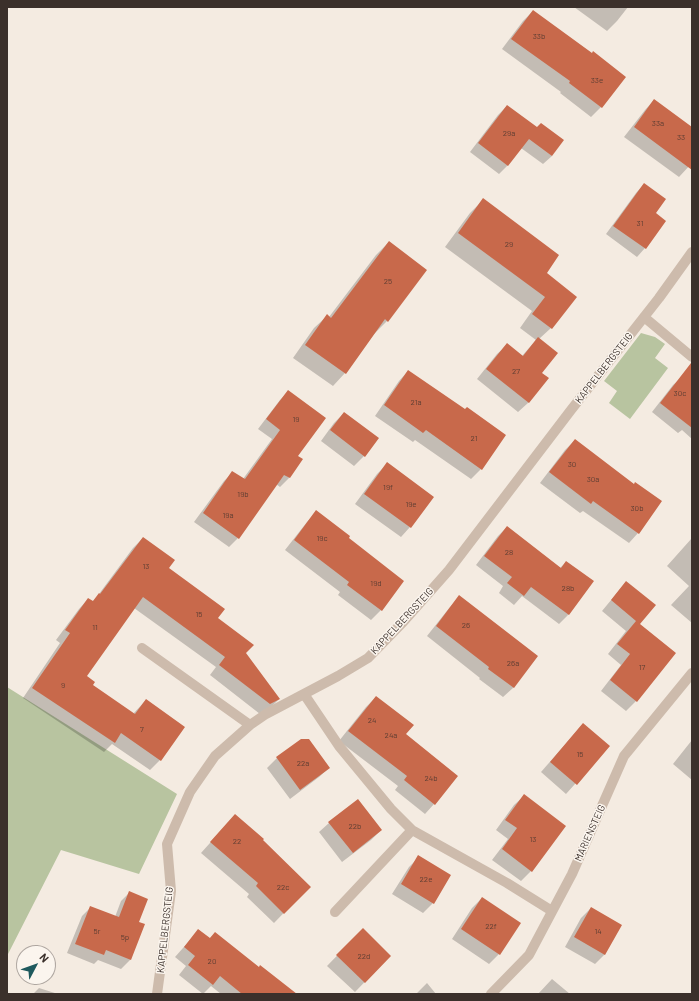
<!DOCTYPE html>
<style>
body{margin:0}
#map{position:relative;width:699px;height:1001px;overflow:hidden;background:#f4ebe1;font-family:Barlow,sans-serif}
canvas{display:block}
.frame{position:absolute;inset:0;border:8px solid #3b302b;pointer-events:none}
.north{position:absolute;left:16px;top:945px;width:40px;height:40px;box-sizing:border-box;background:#fbf5ee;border:1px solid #aea6a0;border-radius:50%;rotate:49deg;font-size:11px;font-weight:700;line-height:16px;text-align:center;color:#3b302b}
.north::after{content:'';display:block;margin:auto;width:14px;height:18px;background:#1f5a5e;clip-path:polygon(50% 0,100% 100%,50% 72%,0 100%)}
</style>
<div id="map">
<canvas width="699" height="1001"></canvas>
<div class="frame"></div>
<div class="north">N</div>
</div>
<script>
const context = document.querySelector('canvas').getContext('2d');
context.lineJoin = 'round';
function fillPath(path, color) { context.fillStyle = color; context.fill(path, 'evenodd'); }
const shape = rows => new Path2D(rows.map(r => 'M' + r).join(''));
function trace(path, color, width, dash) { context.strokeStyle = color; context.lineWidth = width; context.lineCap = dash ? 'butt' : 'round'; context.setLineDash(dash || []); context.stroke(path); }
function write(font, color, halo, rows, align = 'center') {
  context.font = font + ' Barlow,sans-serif'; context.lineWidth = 3; context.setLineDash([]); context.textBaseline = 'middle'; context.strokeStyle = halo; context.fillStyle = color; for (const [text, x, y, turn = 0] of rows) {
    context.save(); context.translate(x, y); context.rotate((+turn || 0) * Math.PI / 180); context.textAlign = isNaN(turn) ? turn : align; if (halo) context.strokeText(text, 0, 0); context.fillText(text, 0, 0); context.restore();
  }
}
fillPath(shape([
 [641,333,655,337,665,344,655,358,668,368,630,419,609,403,617,391,604,381],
 [7,687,177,794,139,874,61,850,7,956]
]), '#b8c4a0');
fillPath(shape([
 [574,7,628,7,617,21,607,31],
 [533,11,625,77,601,107,591,117,560,93,561,92,502,49,523,21],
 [654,100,692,128,692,163,679,177,624,137,645,110],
 [507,106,552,156,543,164,521,148,508,165,499,174,470,152,498,115],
 [644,184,655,214,665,221,645,248,637,257,606,234,636,193],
 [483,200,545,273,551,328,539,339,541,373,548,378,528,403,518,412,477,379,497,354,507,345,522,356,536,340,520,328,532,311,445,247,470,213],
 [389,242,426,270,387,321,374,334,345,373,333,386,293,358,314,328,327,316,329,317,376,255],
 [408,371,465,410,505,435,481,469,471,479,415,440,413,442,375,416,399,381],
 [682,377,692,385,692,439,682,430,678,433,652,412,673,385],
 [289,391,296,456,302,459,289,478,280,487,276,484,238,538,229,547,194,522,224,481,233,472,243,479,272,439,258,429,280,400],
 [344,413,364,456,354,466,321,441,334,423],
 [575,440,638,533,629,543,583,511,580,513,540,483,565,450],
 [387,464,410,527,401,537,355,504,377,474],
 [316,512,347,538,381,610,371,620,338,595,340,592,285,550,307,522],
 [507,527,560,568,566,562,593,581,568,615,559,624,522,596,514,605,499,593,503,586,476,565,498,536],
 [143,538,168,568,217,618,244,653,279,699,269,709,260,714,210,675,216,667,134,608,86,676,92,685,133,714,146,700,183,727,160,760,150,770,112,744,104,752,23,698,60,643,56,640,79,609,88,599,92,602,96,598,133,548],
 [692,538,692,623,671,605,689,586,667,566],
 [626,582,639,624,675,653,636,701,626,711,601,691,621,665,608,654,626,631,602,611],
 [460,597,537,657,513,688,503,697,479,679,480,678,427,636,450,607],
 [376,697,405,735,434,804,425,814,395,790,398,786,339,741,366,707],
 [583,724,609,746,566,794,541,772],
 [302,740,329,768,319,777,290,799,267,768,277,758],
 [692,740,692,780,673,764],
 [524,796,565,826,531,871,521,881,492,860,508,839,496,830,514,805],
 [235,815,309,887,274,923,247,897,249,894,201,853],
 [329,823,381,830,371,840,342,862,319,832],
 [419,857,433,903,423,913,392,894,409,867],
 [130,892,138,922,144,925,130,960,121,969,98,960,94,964,67,953,82,916,91,907,115,917,121,901],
 [482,898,499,954,489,964,452,939,472,908],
 [591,908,605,954,595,964,565,947,581,918],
 [363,929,390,956,355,992,327,966],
 [199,930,209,939,215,933,258,968,295,994,221,994,211,986,203,994,179,975,186,966,175,957],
 [552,979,570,994,538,994],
 [427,983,436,994,416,994],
 [39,988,58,994,33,994]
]), '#0003');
fillPath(shape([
 [533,10,592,53,593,51,626,77,602,108,569,83,570,81,511,39],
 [654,99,692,127,692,170,634,127],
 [507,105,537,127,541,123,564,140,552,156,529,139,508,166,478,143],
 [644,183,666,199,656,213,666,221,646,249,613,226],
 [483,198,559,255,547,273,577,297,552,329,532,314,545,297,458,233],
 [389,241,427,270,388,322,385,319,346,374,305,345,327,314,331,318],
 [538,337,558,353,542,373,549,378,529,403,486,369,507,343,523,356],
 [691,363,692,363,692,428,660,403],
 [408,370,465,409,467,407,506,435,482,470,426,430,423,433,384,405],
 [288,390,326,418,298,456,303,459,290,478,284,475,239,539,203,513,232,471,245,479,280,430,266,419],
 [344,412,379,438,365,457,330,430],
 [575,439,634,484,635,482,662,501,639,534,593,501,591,504,549,472],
 [387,462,434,497,411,528,364,494],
 [316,510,350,536,349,538,404,581,382,611,347,585,349,582,294,540],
 [507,526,561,568,566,561,594,581,569,615,531,587,524,596,507,583,512,577,484,556],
 [143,537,175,560,169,568,225,609,218,618,254,645,246,653,280,699,270,704,219,665,225,657,143,597,87,676,95,682,93,685,135,714,146,699,185,727,161,761,121,733,115,743,32,688,70,633,65,630,88,598,93,601,99,593,100,594],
 [626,581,656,605,640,624,676,653,637,702,610,680,630,654,617,644,636,621,611,600],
 [459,595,538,656,514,688,488,669,489,667,436,626],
 [376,696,414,725,406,734,458,776,435,805,404,780,407,776,348,731],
 [583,723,610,746,577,785,550,762],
 [301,739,309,739,330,768,300,790,276,757],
 [524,794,566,826,532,872,502,849,517,828,505,820],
 [358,799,382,830,353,853,328,822],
 [235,814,264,839,263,840,311,887,284,914,256,886,258,883,210,842],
 [418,855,451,875,434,904,401,884],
 [129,891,148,899,139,922,145,924,131,960,106,950,104,955,75,944,90,906,119,917],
 [482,897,521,923,500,955,461,929],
 [591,907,622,925,605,955,574,937],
 [363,928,391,956,365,983,336,955],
 [198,929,210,938,215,932,259,967,260,965,297,994,242,994,220,976,213,985,188,965,195,956,184,947]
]), '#c8694b');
trace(shape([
 [644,317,692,357],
 [142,648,250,725],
 [304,694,339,746,391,809,412,830,507,883,552,911],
 [335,912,412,830],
 [157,994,171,891,167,844,190,792,215,756,250,725,266,714,338,676,368,658,404,621,449,570,571,410,659,298,692,252],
 [491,994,529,955,572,874,624,756,692,673]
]), '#cdbbac', 10);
write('8px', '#5e3e33', null, [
 ["33b",539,36],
 ["33e",597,80],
 ["33a",658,123],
 ["29a",509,133],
 ["33",681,137],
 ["31",640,223],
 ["29",509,244],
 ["25",388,281],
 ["27",516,371],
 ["30c",680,393],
 ["21a",416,402],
 ["19",296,419],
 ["21",474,438],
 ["30",572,464],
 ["30a",593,479],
 ["19f",388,487],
 ["19b",243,494],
 ["19e",411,504],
 ["30b",637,508],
 ["19a",228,515],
 ["19c",322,538],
 ["28",509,552],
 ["13",146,566],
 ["19d",376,583],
 ["28b",568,588],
 ["15",199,614],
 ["26",466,625],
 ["11",95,627],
 ["26a",513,663],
 ["17",642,667],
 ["9",63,685],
 ["24",372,720],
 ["7",142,729],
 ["24a",391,735],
 ["15",580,754],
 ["22a",303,763],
 ["24b",431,778],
 ["22b",355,826],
 ["13",533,839],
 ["22",237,841],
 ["22e",426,879],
 ["22c",283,887],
 ["22f",491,926],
 ["5r",97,931],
 ["14",598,931],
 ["5p",125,937],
 ["22d",364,956],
 ["20",212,961]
]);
write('10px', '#3b302b', '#fbf5ee', [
 ["KAPPELBERGSTEIG",604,368,-52],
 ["KAPPELBERGSTEIG",402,621,-47],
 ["MARIENSTEIG",590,833,-66],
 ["KAPPELBERGSTEIG",165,930,-84]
]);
</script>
